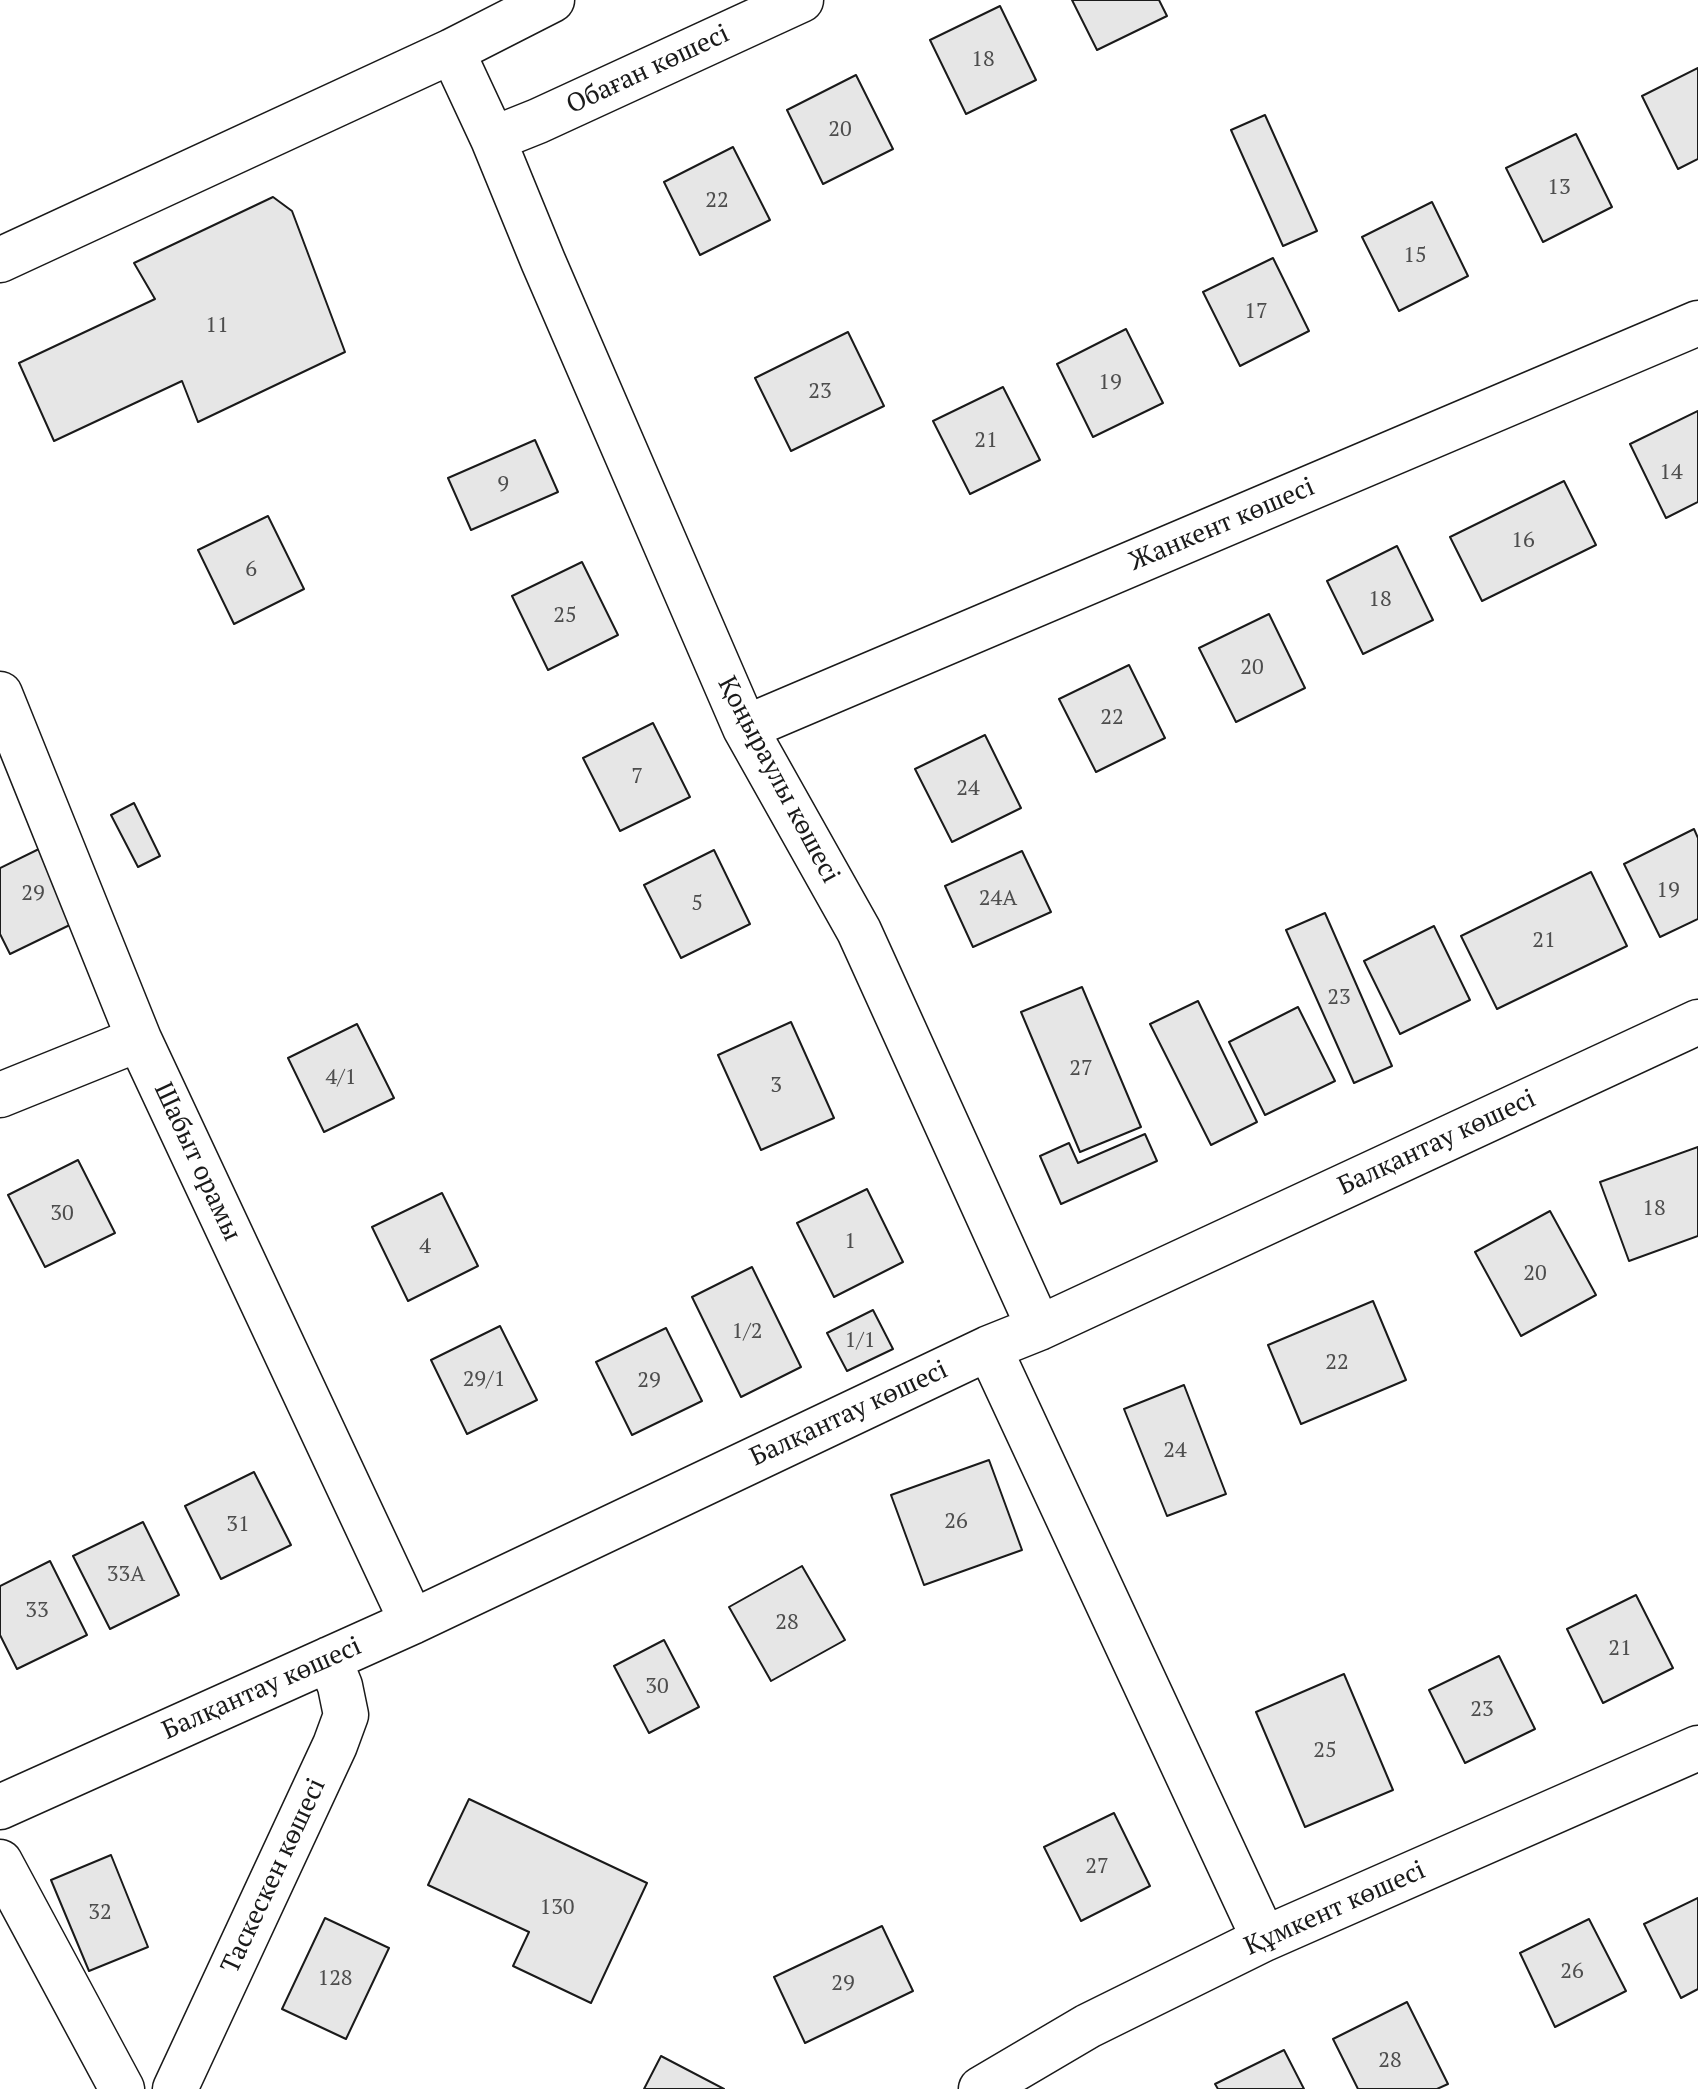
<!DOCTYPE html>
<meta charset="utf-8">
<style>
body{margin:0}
canvas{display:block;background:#fff}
</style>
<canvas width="1698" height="2089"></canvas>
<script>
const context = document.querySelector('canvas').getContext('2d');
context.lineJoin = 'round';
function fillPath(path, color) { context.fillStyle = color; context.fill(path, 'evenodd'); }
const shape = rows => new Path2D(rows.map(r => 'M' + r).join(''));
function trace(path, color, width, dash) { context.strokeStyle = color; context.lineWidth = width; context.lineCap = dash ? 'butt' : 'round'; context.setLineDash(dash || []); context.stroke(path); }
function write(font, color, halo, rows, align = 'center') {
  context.font = font + ' "PT Serif",serif'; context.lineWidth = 6; context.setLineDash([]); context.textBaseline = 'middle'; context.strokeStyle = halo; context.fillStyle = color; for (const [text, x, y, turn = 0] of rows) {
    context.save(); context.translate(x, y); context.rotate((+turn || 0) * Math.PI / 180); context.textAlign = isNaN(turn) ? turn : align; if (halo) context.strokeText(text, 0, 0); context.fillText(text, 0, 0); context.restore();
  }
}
const building = shape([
 [1072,0,1159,0,1167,16,1097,50,1072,0],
 [1000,6,1036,80,966,114,930,40,1000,6],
 [1698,68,1698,159,1678,169,1642,96,1698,68],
 [856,75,893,149,823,184,787,110,856,75],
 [1265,115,1317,231,1283,246,1231,130,1265,115],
 [1576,134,1612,207,1543,242,1506,168,1576,134],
 [733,147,770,220,700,255,664,182,733,147],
 [273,197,292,211,345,352,198,422,182,381,54,441,19,363,155,299,134,263,273,197],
 [1432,202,1468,276,1399,311,1362,237,1432,202],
 [1273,258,1309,331,1240,366,1203,292,1273,258],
 [1126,329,1163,403,1093,437,1057,364,1126,329],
 [848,332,884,406,791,451,755,378,848,332],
 [1003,387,1040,460,970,494,933,421,1003,387],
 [1698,411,1698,502,1666,518,1630,444,1698,411],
 [535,440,558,492,471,530,448,478,535,440],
 [1564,481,1596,545,1482,601,1450,537,1564,481],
 [268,516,304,589,234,624,198,550,268,516],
 [1397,546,1433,620,1363,654,1327,581,1397,546],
 [582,562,618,635,548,670,512,596,582,562],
 [1269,614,1305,688,1236,722,1199,648,1269,614],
 [1129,665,1165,738,1096,772,1059,699,1129,665],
 [653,723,690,797,620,831,583,758,653,723],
 [985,735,1021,808,952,842,915,769,985,735],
 [134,803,160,856,138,867,111,815,134,803],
 [1694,829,1698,838,1698,919,1660,937,1624,864,1694,829],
 [43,847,80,920,10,954,0,934,0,868,43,847],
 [714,850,750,924,681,958,644,885,714,850],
 [1022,851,1051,912,973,947,945,886,1022,851],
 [1591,872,1627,946,1497,1009,1461,936,1591,872],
 [1325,913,1392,1066,1354,1083,1286,930,1325,913],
 [1434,926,1470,1000,1400,1034,1364,961,1434,926],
 [1082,987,1141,1127,1080,1152,1021,1012,1082,987],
 [1198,1001,1257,1122,1211,1145,1150,1024,1198,1001],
 [1298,1007,1335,1081,1265,1115,1229,1042,1298,1007],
 [791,1022,834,1118,761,1150,718,1055,791,1022],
 [357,1024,394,1098,324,1132,288,1058,357,1024],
 [1145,1134,1157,1161,1061,1204,1040,1156,1069,1143,1078,1163,1145,1134],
 [1698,1147,1698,1236,1629,1261,1600,1182,1698,1147],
 [78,1160,115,1233,45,1267,8,1195,78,1160],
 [867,1189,903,1262,834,1297,797,1223,867,1189],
 [442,1193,478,1266,408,1301,372,1227,442,1193],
 [1550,1211,1596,1295,1521,1336,1475,1252,1550,1211],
 [752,1267,801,1367,741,1397,692,1297,752,1267],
 [1373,1301,1406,1380,1301,1424,1268,1345,1373,1301],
 [873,1310,893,1349,847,1371,827,1333,873,1310],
 [500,1326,537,1400,467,1434,431,1360,500,1326],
 [666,1328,702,1401,632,1435,596,1362,666,1328],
 [1184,1385,1226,1494,1167,1516,1124,1409,1184,1385],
 [989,1460,1022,1550,924,1585,891,1495,989,1460],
 [254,1472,291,1545,221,1579,185,1506,254,1472],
 [143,1522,179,1595,110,1629,73,1556,143,1522],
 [50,1561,87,1635,17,1669,0,1635,0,1586,50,1561],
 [802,1566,845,1640,771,1681,729,1607,802,1566],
 [1636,1595,1673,1668,1603,1703,1567,1629,1636,1595],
 [664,1640,699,1707,649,1733,614,1666,664,1640],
 [1499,1656,1535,1729,1465,1763,1429,1690,1499,1656],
 [1344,1674,1393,1790,1305,1827,1256,1712,1344,1674],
 [469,1799,647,1883,591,2003,513,1966,529,1932,428,1885,469,1799],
 [1114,1813,1150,1886,1081,1921,1044,1847,1114,1813],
 [111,1855,148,1947,89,1971,51,1880,111,1855],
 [1698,1898,1698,1989,1681,1998,1644,1924,1698,1898],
 [325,1918,389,1948,346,2039,282,2009,325,1918],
 [1589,1919,1626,1991,1555,2027,1520,1953,1589,1919],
 [882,1926,913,1991,805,2043,774,1977,882,1926],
 [1407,2002,1448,2084,1437,2089,1358,2089,1333,2039,1407,2002],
 [1284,2050,1304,2089,1218,2089,1215,2084,1284,2050],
 [661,2056,724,2089,644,2089,661,2056]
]);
fillPath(building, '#e6e6e6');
trace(building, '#1a1a1a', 2);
const minor = shape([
 [552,0,452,51,493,139,543,261,745,728,859,931,1039,1328],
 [493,139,538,121,801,0],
 [0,260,452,51],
 [0,694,139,1039,412,1622],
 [745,728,1698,323],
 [0,1095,139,1039],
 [989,1348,1264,1939],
 [0,1807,412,1622,989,1348,1039,1328,1698,1022],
 [0,1862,122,2089],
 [175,2089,335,1745,346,1715,340,1686,329,1659],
 [981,2089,1088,2026,1264,1939,1698,1748]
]);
trace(minor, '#1a1a1a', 47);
trace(minor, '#fff', 44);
write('22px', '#4d4d4d', null, [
 ["18",983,60],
 ["20",840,130],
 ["13",1559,188],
 ["22",717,201],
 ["15",1415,256],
 ["17",1256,312],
 ["11",217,326],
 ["19",1110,383],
 ["23",820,392],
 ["21",986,441],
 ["14",1671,473],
 ["9",503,485],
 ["16",1523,541],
 ["6",251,570],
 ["18",1380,600],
 ["25",565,616],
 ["20",1252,668],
 ["22",1112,718],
 ["7",637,777],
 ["24",968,789],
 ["19",1668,891],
 ["29",33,894],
 ["24А",998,899],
 ["5",697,904],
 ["21",1544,941],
 ["23",1339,998],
 ["27",1081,1069],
 ["4/1",341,1078],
 ["3",776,1086],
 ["18",1654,1209],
 ["30",62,1214],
 ["1",850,1242],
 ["4",425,1247],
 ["20",1535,1274],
 ["1/2",747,1332],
 ["1/1",860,1341],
 ["22",1337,1363],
 ["29/1",484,1380],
 ["29",649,1381],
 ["24",1175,1451],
 ["26",956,1522],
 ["31",238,1525],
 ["33А",126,1575],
 ["33",37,1611],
 ["28",787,1623],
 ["21",1620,1649],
 ["30",657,1687],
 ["23",1482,1710],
 ["25",1325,1751],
 ["27",1097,1867],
 ["130",557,1908],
 ["32",100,1913],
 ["26",1572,1972],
 ["128",335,1979],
 ["29",843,1984],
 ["28",1390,2061]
]);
write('26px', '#1a1a1a', '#fff', [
 ["Обаған көшесі",648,70,-25],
 ["Жанкент көшесі",1222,525,-23],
 ["Қоңыраулы көшесі",778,780,62],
 ["Балқантау көшесі",1437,1143,-25],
 ["Шабыт орамы",197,1162,65],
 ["Балқантау көшесі",849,1414,-25],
 ["Балқантау көшесі",262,1689,-24],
 ["Таскескен көшесі",274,1876,-65],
 ["Құмкент көшесі",1335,1909,-24]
]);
</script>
